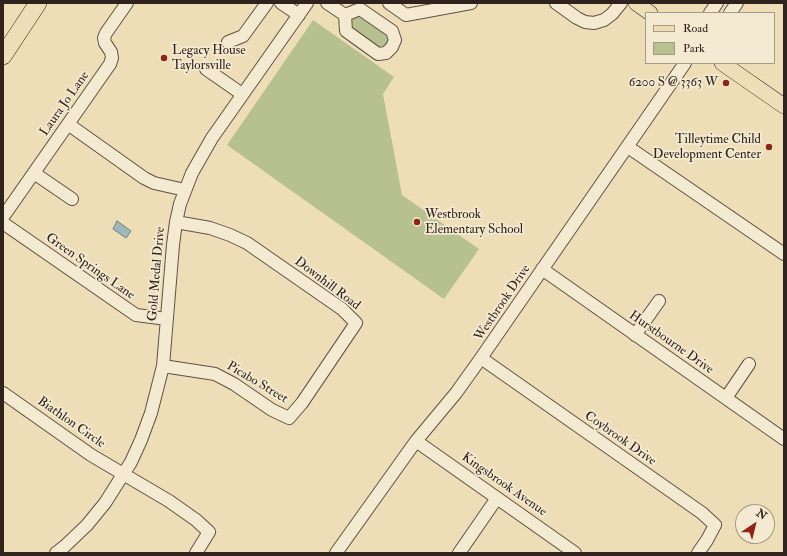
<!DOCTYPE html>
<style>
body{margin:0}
#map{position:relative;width:787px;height:556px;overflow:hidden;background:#eedeb8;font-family:"IM FELL Double Pica",serif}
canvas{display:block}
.frame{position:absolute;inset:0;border:4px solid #30221d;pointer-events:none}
.legend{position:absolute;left:645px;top:12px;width:130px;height:52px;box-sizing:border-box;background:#f4ead1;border:1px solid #a69a89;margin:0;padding:5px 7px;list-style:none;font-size:12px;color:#30221d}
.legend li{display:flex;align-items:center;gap:8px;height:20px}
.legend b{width:20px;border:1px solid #a69a89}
.north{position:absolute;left:735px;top:504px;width:40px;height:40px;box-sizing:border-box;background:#f4ead1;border:1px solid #a69a89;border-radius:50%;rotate:35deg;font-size:11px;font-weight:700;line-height:16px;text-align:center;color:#30221d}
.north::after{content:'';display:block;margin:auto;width:14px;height:18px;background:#8f2418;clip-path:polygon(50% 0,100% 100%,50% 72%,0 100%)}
</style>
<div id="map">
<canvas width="787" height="556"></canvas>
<div class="frame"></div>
<ul class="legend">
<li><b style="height:5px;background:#eedeb8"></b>Road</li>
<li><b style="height:11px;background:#b7c190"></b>Park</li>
</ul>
<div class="north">N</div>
</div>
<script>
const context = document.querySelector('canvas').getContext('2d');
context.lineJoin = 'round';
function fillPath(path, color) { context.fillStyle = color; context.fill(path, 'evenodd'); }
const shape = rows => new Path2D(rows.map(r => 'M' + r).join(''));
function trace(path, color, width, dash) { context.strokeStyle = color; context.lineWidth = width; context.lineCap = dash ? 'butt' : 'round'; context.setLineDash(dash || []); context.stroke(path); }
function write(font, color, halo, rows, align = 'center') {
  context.font = font + ' "IM FELL Double Pica",serif'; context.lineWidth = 3.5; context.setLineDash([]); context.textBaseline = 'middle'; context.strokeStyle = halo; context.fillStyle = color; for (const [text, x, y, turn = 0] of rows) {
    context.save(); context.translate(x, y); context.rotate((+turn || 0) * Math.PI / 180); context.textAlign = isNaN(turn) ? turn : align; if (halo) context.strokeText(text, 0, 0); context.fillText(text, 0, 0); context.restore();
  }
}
fillPath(shape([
 [359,15,387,34,388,37,387,44,381,47,378,46,353,30,351,26,351,20,353,17],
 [313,20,394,77,383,94,402,195,479,249,444,299,227,145]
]), '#b7c190');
const water = shape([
 [117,221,131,231,126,238,113,229,117,221]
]);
fillPath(water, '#9fb9ba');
trace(water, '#737d7b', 1);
const minor = shape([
 [281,3,299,15],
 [327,3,345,15],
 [389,3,406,15,471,3],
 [556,3,577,18,585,22,594,23,604,20,612,14,621,3],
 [360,9,392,31,395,40,392,47,386,53,378,54,346,31,345,15,360,9],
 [710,13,717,3],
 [730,13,737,3],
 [228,42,243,36,267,3],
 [206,69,242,94],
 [68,124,144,178,154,183,185,190],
 [628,147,784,254],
 [34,173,72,199],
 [3,217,110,64,112,58,111,52,105,43,104,38,106,33,127,3],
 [3,223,136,315,167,319],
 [542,269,784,439],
 [635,335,659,301],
 [481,358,702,513,715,525,707,540,698,553],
 [163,366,215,374,234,384,272,410,289,418,302,403,356,323,342,309,247,243,230,235,210,228,176,222],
 [3,393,91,455,169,501,196,520,209,532,196,553],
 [726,398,749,364],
 [416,441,575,553],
 [56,553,65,546,87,525,105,503,131,462,141,440,151,413,163,366,173,245,176,222,180,204,192,173,212,138,307,3],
 [336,553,416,441,456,393,481,358,685,63],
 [459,553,497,498]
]);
const major = shape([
 [636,3,650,13],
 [722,63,784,106]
]);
const highway = shape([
 [3,56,38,3]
]);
trace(minor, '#605144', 14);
trace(major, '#30221d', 16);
trace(highway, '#30221d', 18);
trace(minor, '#f4ead1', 12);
trace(major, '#eedeb8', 15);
trace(highway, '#eedeb8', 17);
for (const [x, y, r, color] of [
 [164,58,4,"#8f2418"],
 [726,83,4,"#8f2418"],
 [769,147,4,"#8f2418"],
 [417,222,4,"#8f2418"]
]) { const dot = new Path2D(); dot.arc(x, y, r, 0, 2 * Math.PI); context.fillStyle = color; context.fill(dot); trace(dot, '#f4ead1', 1.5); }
write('13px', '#30221d', '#f4ead1', [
 ["Legacy House",172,51],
 ["Taylorsville",172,66],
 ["6200 S @ 3363 W",718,83,"right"],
 ["Tilleytime Child",761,140,"right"],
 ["Development Center",761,155,"right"],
 ["Westbrook",425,215],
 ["Elementary School",425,230]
], 'left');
write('13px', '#30221d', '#f4ead1', [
 ["Laura Jo Lane",65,104,-55],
 ["Green Springs Lane",90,267,35],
 ["Gold Medal Drive",157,274,-85],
 ["Downhill Road",327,284,37],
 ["Westbrook Drive",503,303,-56],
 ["Hurstbourne Drive",671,343,35],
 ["Picabo Street",257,383,31],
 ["Biathlon Circle",71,423,35],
 ["Coybrook Drive",620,439,35],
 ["Kingsbrook Avenue",504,485,35]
]);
</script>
